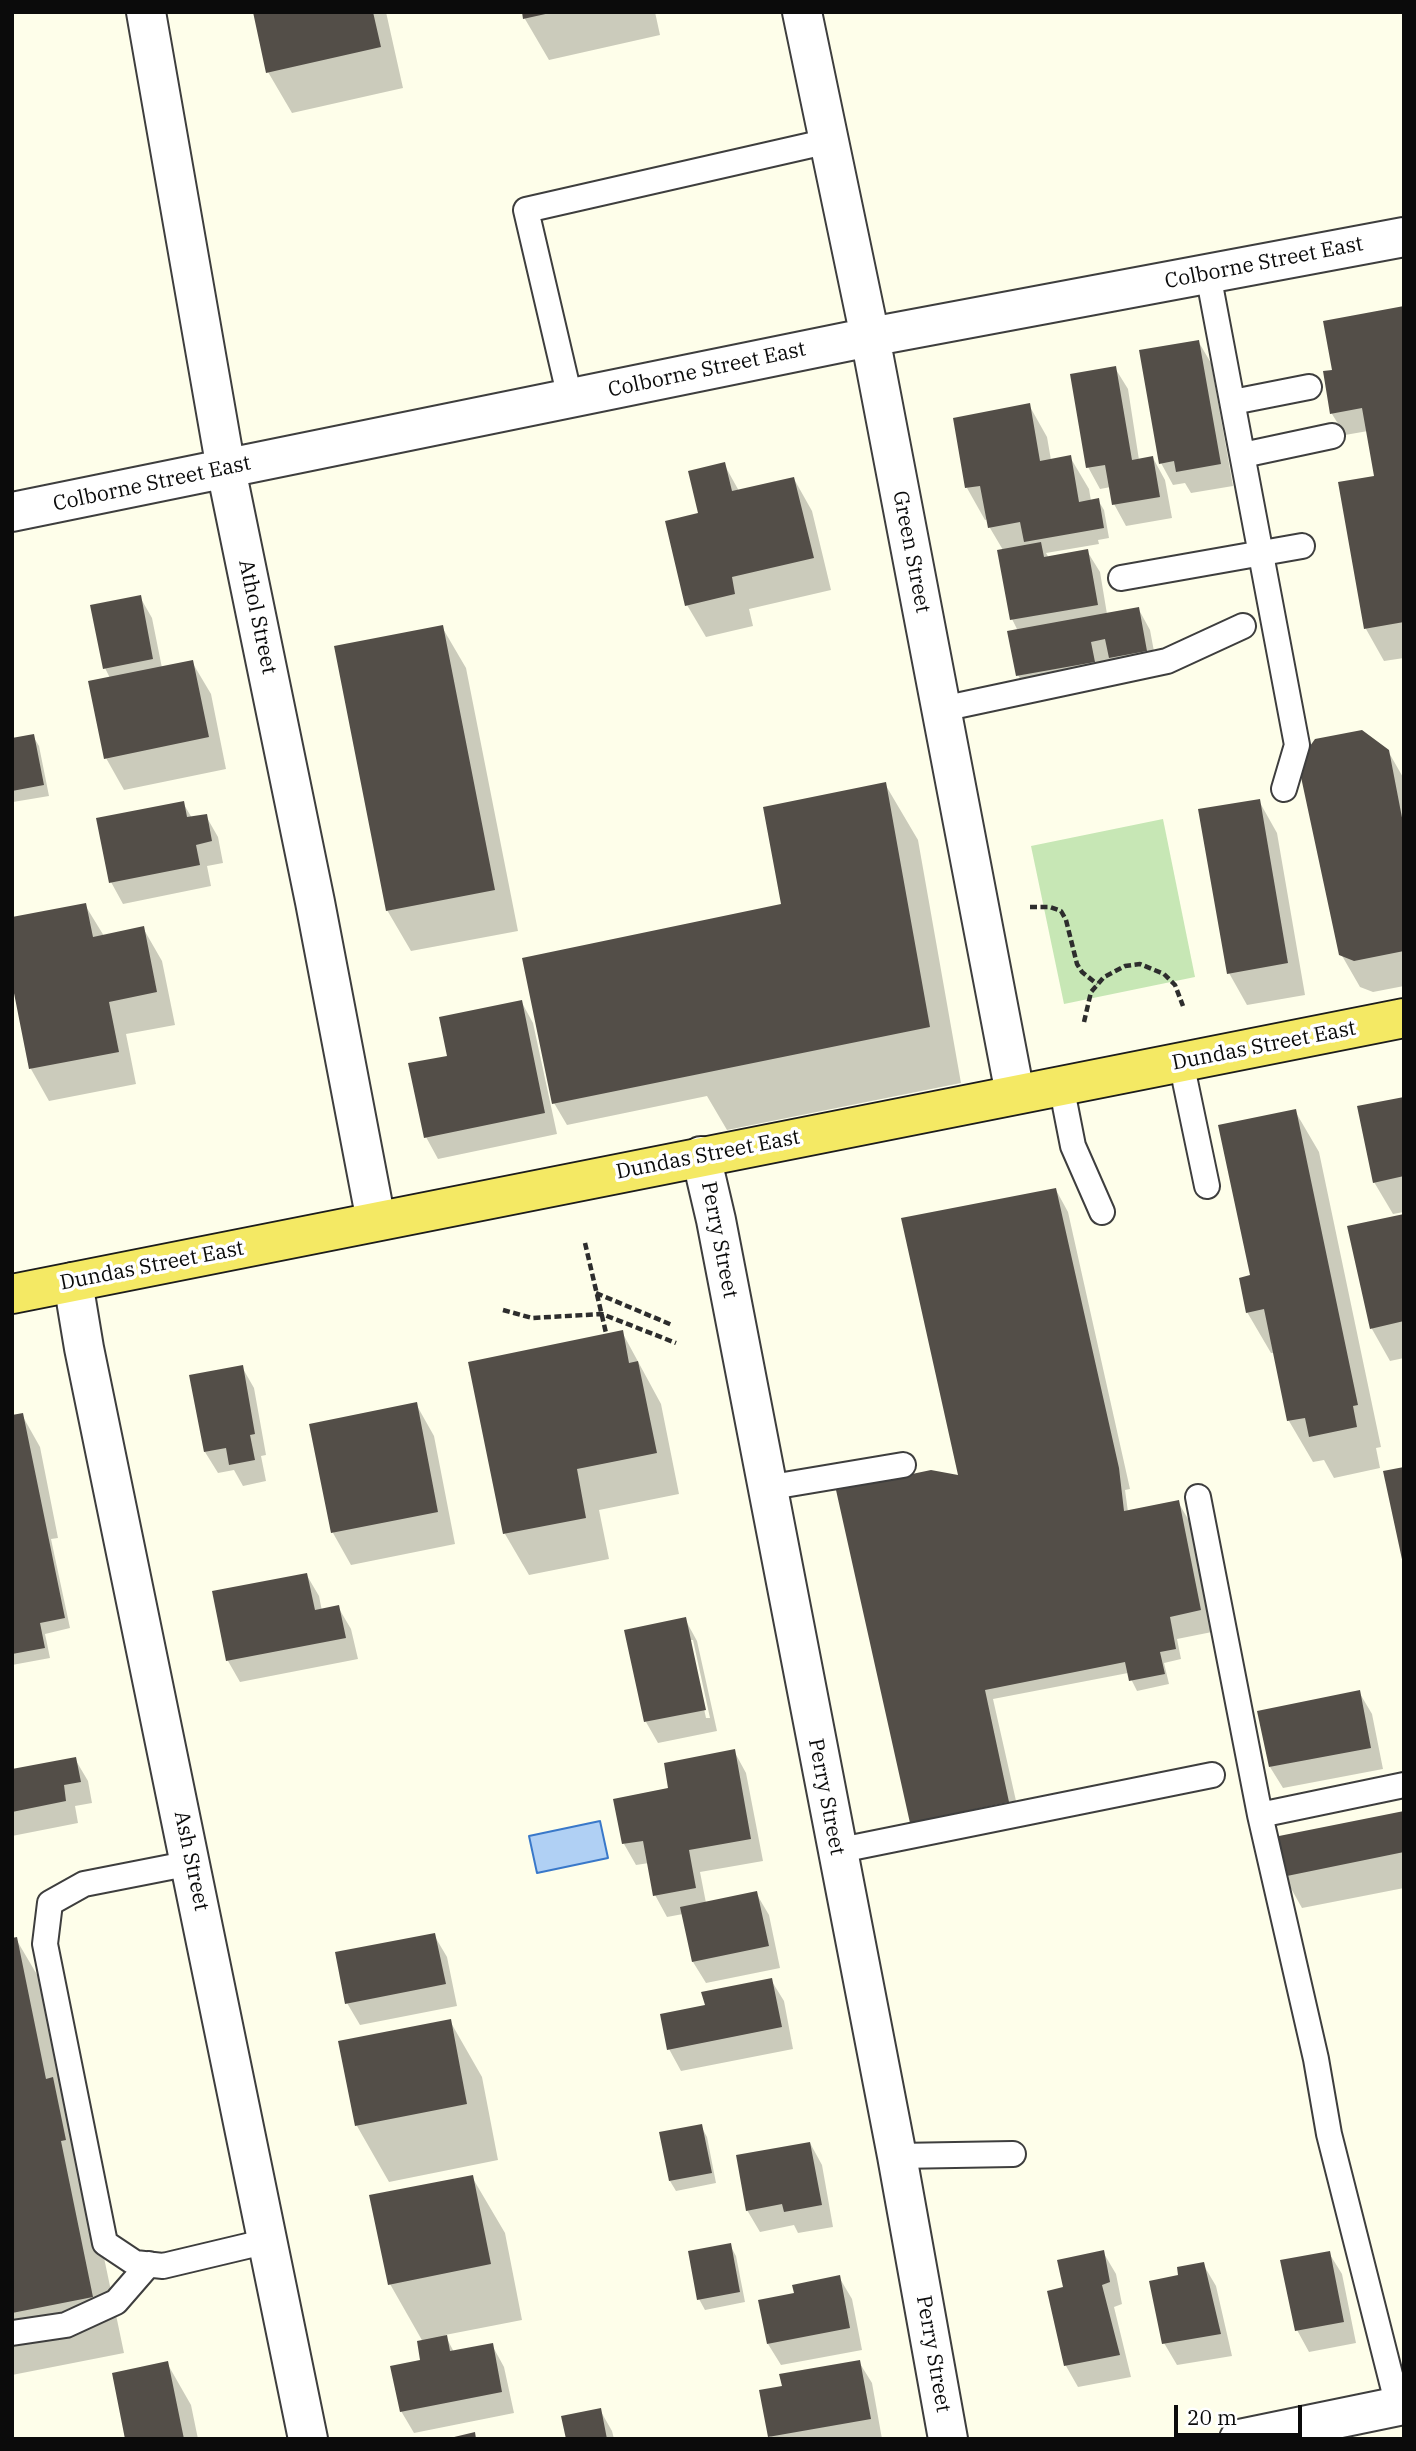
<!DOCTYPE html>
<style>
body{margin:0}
#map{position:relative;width:1416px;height:2451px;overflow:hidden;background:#fefeea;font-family:"IBM Plex Serif",serif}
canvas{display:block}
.frame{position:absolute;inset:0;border:14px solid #0b0b0b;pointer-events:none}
.scale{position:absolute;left:1174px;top:2405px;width:128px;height:32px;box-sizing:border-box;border:4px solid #0b0b0b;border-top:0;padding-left:9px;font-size:21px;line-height:24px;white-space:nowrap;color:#0b0b0b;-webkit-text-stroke:5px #fff;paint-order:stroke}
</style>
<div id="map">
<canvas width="1416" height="2451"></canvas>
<div class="frame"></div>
<div class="scale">20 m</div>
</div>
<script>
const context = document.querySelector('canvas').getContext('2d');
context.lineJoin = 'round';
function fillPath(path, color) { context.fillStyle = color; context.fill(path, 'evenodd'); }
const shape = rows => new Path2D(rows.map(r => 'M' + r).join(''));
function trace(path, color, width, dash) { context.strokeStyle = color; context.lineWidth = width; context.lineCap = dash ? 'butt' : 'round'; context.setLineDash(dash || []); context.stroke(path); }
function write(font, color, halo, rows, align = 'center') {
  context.font = font + ' "IBM Plex Serif",serif'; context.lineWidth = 7; context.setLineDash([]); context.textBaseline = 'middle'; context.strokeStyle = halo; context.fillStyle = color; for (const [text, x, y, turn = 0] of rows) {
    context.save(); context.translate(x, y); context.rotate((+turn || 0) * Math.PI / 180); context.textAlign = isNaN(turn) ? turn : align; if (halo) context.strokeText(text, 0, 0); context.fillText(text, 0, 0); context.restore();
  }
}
fillPath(shape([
 [1163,819,1195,977,1064,1004,1031,846]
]), '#c7e7b5');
const water = shape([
 [600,1821,608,1858,537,1873,529,1836,600,1821]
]);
fillPath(water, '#b0d0f4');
trace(water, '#3978c9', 2);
fillPath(shape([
 [255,12,386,12,403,88,292,113,268,72],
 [523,12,655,12,660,35,549,60,525,19],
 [1404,308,1404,658,1384,661,1366,629,1340,483,1376,477,1368,431,1345,435,1332,414,1325,373,1334,371],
 [1198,341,1211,363,1233,486,1191,493,1185,483,1173,485,1161,463],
 [1115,368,1128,389,1139,460,1153,458,1165,480,1172,518,1126,526,1114,504,1111,487,1100,489,1088,467],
 [1029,405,1047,437,1051,460,1070,457,1089,489,1091,501,1098,500,1104,510,1109,538,1098,540,1099,544,1046,553,1049,558,1087,551,1100,572,1107,614,1138,608,1150,630,1158,673,1030,697,1018,675,1018,631,1012,619,1003,550,990,528,988,519,985,520,967,488],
 [724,464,739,491,794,479,812,511,831,590,749,609,753,626,706,637,687,605,700,515],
 [140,597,152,618,162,668,192,662,211,694,226,769,124,790,106,758,110,678,105,668],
 [442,627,466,668,518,931,411,951,387,910],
 [33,736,39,746,49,796,13,802,12,740],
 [1388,751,1404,779,1404,986,1373,992,1360,987,1341,954],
 [885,784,918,840,961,1083,727,1130,707,1096,567,1125,554,1103,783,905],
 [1259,801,1277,833,1305,995,1247,1005,1229,973],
 [183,803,192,818,206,816,218,837,223,863,207,866,211,886,123,904,111,882],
 [85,905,104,936,143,928,162,961,175,1025,126,1034,136,1084,49,1101,31,1069],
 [521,1001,533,1023,557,1134,438,1159,426,1137,449,1057],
 [1404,1099,1404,1212,1393,1214,1374,1182],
 [1295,1111,1319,1152,1381,1447,1376,1448,1380,1468,1334,1478,1324,1460,1313,1462,1289,1421,1275,1353,1271,1353,1247,1312,1252,1277],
 [1056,1190,1068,1212,1130,1489,1125,1490,1128,1512,1178,1502,1191,1524,1212,1632,1177,1639,1181,1659,1164,1663,1169,1684,1137,1691,1128,1673,993,1699,1021,1823,924,1844,911,1823,960,1477],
 [1404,1216,1404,1358,1390,1361,1372,1329,1349,1227],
 [622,1332,661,1404,679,1494,599,1510,609,1559,529,1575,505,1534],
 [242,1367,254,1388,266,1455,261,1456,266,1481,243,1486,234,1470,218,1473,205,1452],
 [416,1404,434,1436,455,1544,351,1565,333,1533],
 [22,1415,40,1447,58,1538,51,1539,70,1628,45,1634,50,1658,12,1665,12,1417],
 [306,1574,319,1596,322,1611,338,1607,351,1629,358,1659,240,1682,228,1661,214,1592],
 [685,1619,697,1641,717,1731,658,1743,646,1722],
 [689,1640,693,1640,710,1718,706,1718],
 [1359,1692,1372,1714,1383,1769,1283,1788,1270,1767],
 [734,1751,746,1773,763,1861,700,1872,706,1903,756,1893,769,1915,780,1968,706,1983,693,1962,683,1914,667,1917,655,1895,649,1863,636,1865,624,1844],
 [75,1759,88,1781,92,1803,75,1806,78,1823,12,1836,12,1771],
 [1404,1813,1404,1888,1302,1908,1284,1876],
 [434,1935,447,1957,457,2006,360,2025,347,2003],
 [16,1939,49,1995,124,2353,12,2375,12,1940],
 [771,1980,784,2001,793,2049,681,2071,669,2049,707,2007],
 [450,2021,482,2077,498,2160,389,2182,357,2126,340,2043],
 [701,2126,707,2137,716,2183,676,2191,670,2181],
 [810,2143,822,2165,833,2227,798,2233,794,2225,760,2232,747,2210],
 [472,2177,505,2233,522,2320,445,2335,454,2352,492,2345,504,2367,514,2413,414,2433,401,2411,422,2361,423,2342,390,2284],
 [730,2245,736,2256,745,2302,705,2310,699,2299],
 [1103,2252,1116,2274,1122,2304,1114,2307,1131,2377,1078,2387,1066,2366,1065,2289],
 [1329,2253,1342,2274,1356,2343,1309,2352,1297,2330],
 [1203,2264,1216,2286,1232,2356,1177,2365,1164,2343,1180,2277],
 [839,2277,852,2299,862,2350,781,2365,768,2344],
 [859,2362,872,2383,882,2439,770,2439,784,2388],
 [167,2363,191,2405,198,2439,127,2439],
 [600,2410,612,2431,614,2439,567,2439]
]), '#0003');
fillPath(shape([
 [253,12,373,12,381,47,266,73],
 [522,12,550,12,550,13,523,19],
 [1404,306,1404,622,1364,629,1338,482,1374,476,1362,408,1330,414,1323,371,1332,370,1323,321],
 [1199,340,1221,464,1176,472,1174,461,1159,464,1139,350],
 [1116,366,1132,460,1153,456,1160,497,1112,505,1105,465,1086,468,1070,374],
 [1030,403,1040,461,1071,455,1079,502,1099,498,1104,528,1024,542,1020,522,988,528,980,486,965,488,953,418],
 [725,462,732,491,794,477,814,558,732,577,735,594,685,606,665,521,698,513,688,471],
 [1041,542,1044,557,1088,549,1098,605,1010,620,997,550],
 [141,595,153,659,103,669,90,605],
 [1139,607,1147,651,1109,658,1105,639,1091,642,1095,662,1016,676,1007,631],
 [443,625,495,890,386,911,334,646],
 [193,660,209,737,104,759,88,681],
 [1362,730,1389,750,1404,828,1404,951,1354,961,1339,955,1298,763,1315,739],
 [34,734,44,785,12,791,12,738],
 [886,782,930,1027,552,1104,522,958,781,904,763,807],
 [1260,799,1288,963,1227,974,1198,809],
 [184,801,187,817,207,814,212,841,196,845,200,865,109,883,96,818],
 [86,903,93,937,144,926,157,992,109,1002,119,1052,29,1069,12,983,12,917],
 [522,1000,545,1113,424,1138,408,1063,447,1056,439,1017],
 [1404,1097,1404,1176,1373,1183,1357,1106],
 [1296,1109,1358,1405,1353,1406,1357,1427,1309,1437,1305,1418,1287,1421,1264,1309,1246,1313,1239,1278,1250,1275,1218,1125],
 [1056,1188,1119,1468,1124,1511,1179,1500,1201,1610,1170,1617,1176,1649,1160,1652,1165,1674,1129,1681,1125,1662,985,1690,1009,1802,910,1823,836,1490,931,1470,958,1475,901,1218],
 [1404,1214,1404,1321,1370,1329,1347,1226],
 [623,1330,629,1363,638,1361,657,1453,577,1469,586,1518,503,1534,468,1362],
 [243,1365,255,1434,250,1435,255,1460,229,1465,226,1448,204,1452,189,1375],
 [417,1402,438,1512,331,1533,309,1424],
 [23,1413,65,1618,40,1623,45,1648,12,1654,12,1415],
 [1404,1467,1404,1564,1403,1564,1383,1471],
 [307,1573,315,1610,339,1605,346,1638,226,1661,212,1591],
 [686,1617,706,1710,644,1722,624,1630],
 [1360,1690,1371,1748,1269,1767,1257,1711],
 [735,1749,751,1839,689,1850,696,1888,653,1896,643,1841,622,1844,613,1799,668,1788,664,1763],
 [76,1757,81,1782,64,1785,66,1801,12,1812,12,1769],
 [1404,1811,1404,1852,1282,1877,1274,1837],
 [757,1891,769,1946,692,1962,680,1907],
 [435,1933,446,1984,345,2004,335,1952],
 [17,1937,46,2079,53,2077,66,2140,61,2141,93,2297,12,2313,12,1938],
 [772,1978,782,2027,667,2050,660,2014,705,2005,701,1992],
 [451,2019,467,2104,355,2126,338,2041],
 [702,2124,712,2173,669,2181,659,2132],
 [810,2142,822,2205,784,2212,782,2204,746,2211,736,2155],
 [473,2175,491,2264,388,2285,369,2195],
 [731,2243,740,2292,697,2300,688,2251],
 [1104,2250,1110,2282,1102,2285,1120,2355,1064,2366,1047,2291,1063,2287,1057,2260],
 [1330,2251,1344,2322,1295,2331,1280,2260],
 [1204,2262,1221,2334,1162,2344,1149,2281,1178,2275,1177,2267],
 [840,2275,850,2328,767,2344,758,2300,794,2293,792,2285],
 [447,2335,450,2351,493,2343,502,2392,400,2412,390,2366,420,2360,417,2341],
 [860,2360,871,2419,768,2437,759,2390,782,2386,779,2374],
 [168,2361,184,2439,125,2439,112,2373],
 [601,2408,607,2439,566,2439,561,2416],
 [475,2432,476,2439,450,2439,450,2438]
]), '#534e48');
const service = shape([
 [1208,274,1297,745,1284,789],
 [570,398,526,210,829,141],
 [1233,402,1309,387],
 [1243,455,1332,436],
 [1121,578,1302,546],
 [942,709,1167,661,1243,626],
 [1181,1062,1207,1186],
 [1061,1085,1073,1146,1102,1212],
 [766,1488,903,1465],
 [1198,1497,1260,1815,1316,2059,1329,2134,1398,2406],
 [1260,1815,1404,1785],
 [836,1851,1212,1775],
 [191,1863,84,1884,50,1903,45,1944,105,2243,135,2263,163,2266,268,2241],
 [897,2156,1013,2154],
 [12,2333,66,2325,116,2302,149,2264]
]);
const minor = shape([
 [146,12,226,469,315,902,376,1221],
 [802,12,870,337,1015,1094],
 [12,512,870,337,1404,237],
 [701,1156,716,1220,897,2156,948,2439],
 [73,1282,84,1348,308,2439],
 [1239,2439,1404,2405]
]);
const primary = shape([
 [12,1294,1404,1018]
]);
trace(service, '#3e3e3e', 28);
trace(minor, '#3e3e3e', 42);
trace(primary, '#1c1c1c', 42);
trace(shape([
 [1030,907,1050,907,1061,911,1066,920,1077,964,1082,972,1097,984],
 [1084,1022,1091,992,1104,977,1125,966,1140,964,1164,974,1175,985,1183,1006],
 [585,1243,606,1333],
 [596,1293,672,1325],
 [503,1310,532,1318,602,1314,676,1343]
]), '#2d2d2d', 4.5, [7, 3.5]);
trace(service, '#fff', 24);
trace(minor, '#fff', 38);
trace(primary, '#f4e964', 38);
write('21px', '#0b0b0b', '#fff', [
 ["Colborne Street East",1264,263,-11],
 ["Colborne Street East",707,370,-12],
 ["Colborne Street East",152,484,-12],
 ["Green Street",911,552,79],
 ["Athol Street",257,617,78],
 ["Dundas Street East",1264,1046,-11],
 ["Dundas Street East",708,1155,-11],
 ["Perry Street",719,1240,79],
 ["Dundas Street East",152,1266,-11],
 ["Perry Street",826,1797,79],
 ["Ash Street",191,1861,78],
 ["Perry Street",933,2354,80]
]);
</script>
